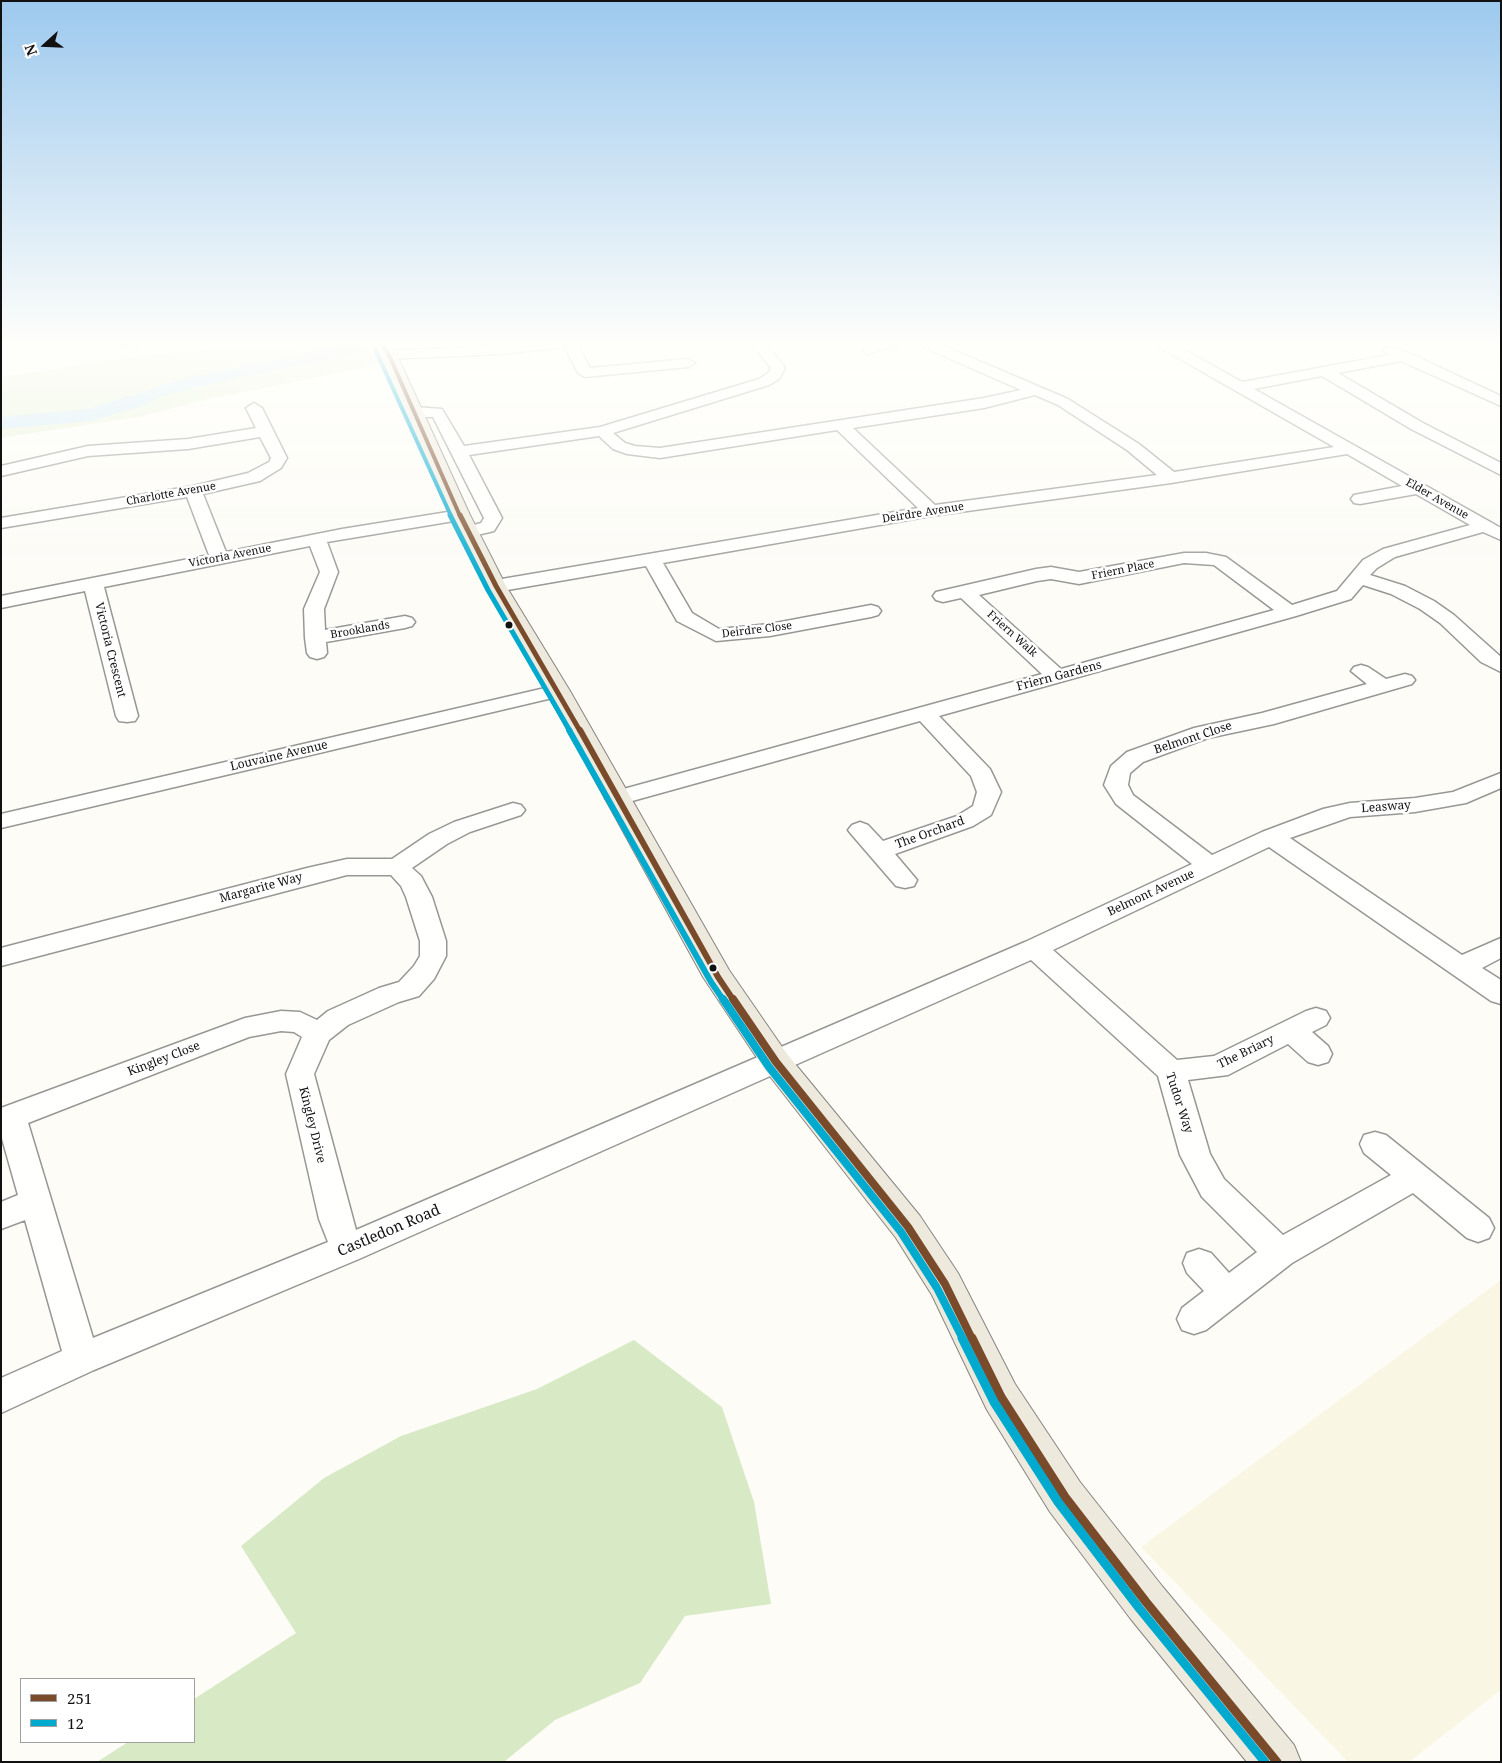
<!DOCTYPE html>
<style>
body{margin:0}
#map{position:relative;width:1502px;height:1763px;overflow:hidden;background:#fdfcf7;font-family:"Noto Serif",serif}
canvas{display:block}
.frame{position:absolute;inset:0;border:2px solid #111;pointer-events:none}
.legend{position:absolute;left:20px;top:1678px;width:175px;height:65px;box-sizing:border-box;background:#fff;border:1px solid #a0a0a0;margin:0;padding:6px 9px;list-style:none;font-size:15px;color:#111}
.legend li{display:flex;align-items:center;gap:10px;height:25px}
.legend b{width:25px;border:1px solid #a0a0a0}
.north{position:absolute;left:20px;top:20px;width:50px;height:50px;-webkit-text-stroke:4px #fff;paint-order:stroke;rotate:250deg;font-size:14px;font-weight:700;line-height:20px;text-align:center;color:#111}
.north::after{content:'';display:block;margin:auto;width:18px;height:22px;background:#111;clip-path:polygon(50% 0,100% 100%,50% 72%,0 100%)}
</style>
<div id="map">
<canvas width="1502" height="1763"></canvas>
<div class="frame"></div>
<ul class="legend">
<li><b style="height:6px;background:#7a4b2a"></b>251</li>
<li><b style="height:6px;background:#00a9ce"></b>12</li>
</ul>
<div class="north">N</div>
</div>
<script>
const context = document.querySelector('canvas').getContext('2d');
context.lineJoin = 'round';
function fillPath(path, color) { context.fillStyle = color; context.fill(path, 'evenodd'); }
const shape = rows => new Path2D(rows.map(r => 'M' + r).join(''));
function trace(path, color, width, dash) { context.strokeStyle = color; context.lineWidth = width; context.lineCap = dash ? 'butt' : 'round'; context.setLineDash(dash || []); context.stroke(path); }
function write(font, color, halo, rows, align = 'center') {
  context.font = font + ' "Noto Serif",serif'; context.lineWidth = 5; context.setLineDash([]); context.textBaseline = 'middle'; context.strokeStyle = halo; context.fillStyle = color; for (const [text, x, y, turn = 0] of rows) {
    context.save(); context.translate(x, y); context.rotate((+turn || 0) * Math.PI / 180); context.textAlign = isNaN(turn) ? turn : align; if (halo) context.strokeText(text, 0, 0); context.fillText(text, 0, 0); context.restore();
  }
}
fillPath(shape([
 [1501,1280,1501,1690,1409,1762,1348,1762,1141,1547]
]), '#f9f7e4');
fillPath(shape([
 [265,344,293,344,300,352,335,344,382,344,392,362,204,400,143,416,1,438,1,377,131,357]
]), '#e7f3d7');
fillPath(shape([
 [634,1340,722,1407,754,1502,771,1604,685,1616,640,1683,555,1720,504,1762,97,1762,128,1742,194,1742,194,1699,296,1633,241,1546,324,1478,401,1436,537,1389]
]), '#d8eac5');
fillPath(shape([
 [349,344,373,344,365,351,359,352,192,388,163,396,136,408,90,421,1,429,1,417,89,409,182,379,349,344]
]), '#cde8f7');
const minor = shape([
 [122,344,136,344,137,345,130,349,122,344],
 [522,344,577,344,590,368,688,359,695,363,688,367,585,377,578,373,565,347,502,354,389,359,382,355,389,351,522,344],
 [752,344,766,344,783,365,785,368,779,379,769,385,613,433,625,443,635,446,660,448,984,398,1021,390,923,347,921,344,939,344,1068,399,1139,444,1174,472,1334,447,1159,347,1157,344,1174,344,1242,382,1389,355,1383,350,1390,346,1409,353,1501,396,1501,406,1401,361,1338,373,1423,423,1501,463,1501,475,1411,429,1322,376,1254,389,1501,528,1501,540,1483,532,1395,557,1377,568,1370,575,1405,586,1434,601,1454,615,1501,657,1501,672,1481,662,1440,623,1420,609,1391,594,1363,585,1351,599,1296,616,939,716,990,769,1001,792,991,815,973,826,895,854,917,880,914,886,905,888,896,886,852,835,848,830,852,825,860,822,868,825,883,841,957,816,973,806,977,792,971,776,920,721,625,803,617,805,609,803,605,798,609,793,1042,674,961,598,943,602,936,600,933,596,936,592,1036,569,1051,567,1079,572,1184,553,1206,553,1226,557,1292,605,1337,591,1363,560,1383,549,1470,525,1416,494,1360,504,1354,503,1351,499,1354,495,1402,486,1347,454,1171,483,931,516,663,563,692,613,719,629,770,624,871,605,878,607,881,611,878,615,871,617,770,636,716,641,677,621,646,566,496,592,489,590,487,586,489,582,496,580,918,508,837,430,660,458,627,454,613,449,599,436,469,455,502,518,494,531,469,537,463,536,460,532,463,528,481,523,484,518,433,417,415,417,407,412,415,407,442,409,464,446,600,427,759,379,768,373,771,368,752,344],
 [1035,395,1058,405,1127,450,1157,475,935,505,853,428,984,408,1035,395],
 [1184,563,1214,565,1274,610,1061,669,979,595,1037,581,1051,579,1079,584,1184,563],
 [868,344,897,344,895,347,878,350,869,354,862,350,868,344],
 [254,403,262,408,287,458,281,468,260,481,203,494,226,552,342,529,460,510,466,511,469,515,466,519,460,520,327,542,338,572,324,609,325,630,405,616,412,618,415,622,412,626,405,628,326,642,327,653,324,657,317,659,310,657,307,653,305,638,304,609,320,572,310,546,104,587,138,716,135,721,127,722,119,721,116,716,85,591,1,608,1,596,209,555,187,497,1,528,1,518,193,486,248,473,269,462,271,458,260,437,188,449,88,456,1,476,1,466,88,446,188,439,256,428,246,408,254,403],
 [1361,665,1368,667,1386,679,1405,674,1412,676,1415,680,1412,684,1274,724,1208,738,1143,762,1130,773,1128,785,1133,795,1212,855,1262,832,1323,809,1350,803,1415,798,1453,792,1501,773,1501,788,1466,803,1415,812,1350,817,1290,838,1462,955,1501,938,1501,958,1482,968,1501,980,1501,1004,1491,1001,1269,847,1053,950,1177,1060,1214,1056,1306,1011,1316,1008,1326,1011,1330,1018,1326,1025,1312,1032,1328,1046,1332,1054,1328,1062,1318,1065,1308,1062,1288,1044,1228,1075,1188,1080,1210,1154,1224,1179,1283,1235,1391,1175,1364,1153,1360,1144,1364,1135,1375,1132,1386,1135,1489,1218,1494,1228,1489,1238,1478,1242,1467,1238,1413,1193,1292,1263,1206,1330,1194,1334,1182,1330,1177,1319,1182,1308,1204,1291,1187,1273,1183,1263,1187,1253,1199,1249,1211,1253,1229,1273,1257,1252,1202,1197,1180,1155,1158,1076,1031,960,359,1259,94,1370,1,1413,1,1378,62,1351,25,1220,1,1229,1,1202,18,1195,1,1135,1,1108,245,1018,281,1011,300,1012,317,1020,328,1011,379,988,399,982,414,966,420,956,420,941,406,897,401,886,391,875,347,875,1,966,1,948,307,868,347,859,392,859,429,834,454,822,513,803,521,805,525,810,521,815,470,832,447,844,412,868,421,876,432,897,446,941,446,956,434,979,419,996,399,1002,348,1025,329,1040,314,1074,356,1230,1025,942,1192,864,1116,804,1104,785,1111,766,1127,752,1194,728,1262,713,1367,684,1351,671,1354,667,1361,665],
 [281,1031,294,1032,302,1037,286,1074,319,1219,328,1242,93,1338,28,1123,249,1037,281,1031],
 [558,685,565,687,569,691,565,695,1,828,1,814,558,685]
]);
const major = shape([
 [375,344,389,344,397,355,470,515,506,586,570,691,729,970,787,1054,920,1216,958,1273,1015,1384,1080,1482,1162,1586,1294,1745,1301,1762,1247,1762,1130,1618,1050,1512,987,1410,932,1295,896,1238,765,1070,703,977,546,691,486,586,450,515,375,344]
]);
trace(minor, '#979795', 3);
trace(major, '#858482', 2);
fillPath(minor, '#fffffe');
fillPath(major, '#ede9dc');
trace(shape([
 [382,344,389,355,460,516]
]), '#7a4b2a', 4);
trace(shape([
 [460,515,496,586,580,731]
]), '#7a4b2a', 5);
trace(shape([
 [580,730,718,977,734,1001]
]), '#7a4b2a', 6);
trace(shape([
 [733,999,776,1062,908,1227,945,1284,972,1339]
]), '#7a4b2a', 8);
trace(shape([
 [972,1338,1001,1397,1065,1497,1146,1602,1277,1762]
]), '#7a4b2a', 9);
trace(shape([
 [375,349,451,516]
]), '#00a9ce', 4);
trace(shape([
 [450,515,488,590,570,731]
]), '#00a9ce', 5);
trace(shape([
 [569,730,711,982,724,1001]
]), '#00a9ce', 6);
trace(shape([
 [723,999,769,1067,901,1232,937,1288,963,1339]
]), '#00a9ce', 8);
trace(shape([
 [962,1338,994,1402,1058,1502,1139,1608,1265,1762]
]), '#00a9ce', 9);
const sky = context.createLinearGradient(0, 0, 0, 591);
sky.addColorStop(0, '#9dc9ee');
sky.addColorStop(0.58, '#fefefb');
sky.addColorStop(1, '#fefefb00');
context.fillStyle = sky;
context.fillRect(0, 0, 1502, 591);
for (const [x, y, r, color] of [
 [509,625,4.5,"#111"],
 [713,968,4.5,"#111"]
]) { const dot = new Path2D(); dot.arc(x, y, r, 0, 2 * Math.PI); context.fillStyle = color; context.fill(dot); trace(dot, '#fff', 2); }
write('11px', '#111', '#fff', [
 ["Charlotte Avenue",171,494,-10],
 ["Elder Avenue",1437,499,30],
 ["Deirdre Avenue",923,513,-9],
 ["Victoria Avenue",230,556,-11],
 ["Friern Place",1123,570,-11],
 ["Brooklands",360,630,-10],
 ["Deirdre Close",757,630,-7],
 ["Friern Walk",1012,634,42]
]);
write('12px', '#111', '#fff', [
 ["Victoria Crescent",110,650,76],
 ["Friern Gardens",1059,676,-15],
 ["Belmont Close",1193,738,-18],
 ["Louvaine Avenue",279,756,-13],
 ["Leasway",1386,807,-4],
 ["The Orchard",930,833,-20],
 ["Margarite Way",261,888,-15],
 ["Belmont Avenue",1151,893,-25],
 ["The Briary",1246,1052,-26],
 ["Kingley Close",164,1059,-21],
 ["Tudor Way",1179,1103,72],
 ["Kingley Drive",312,1125,76]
]);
write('15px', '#111', '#fff', [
 ["Castledon Road",389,1231,-23]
]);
</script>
